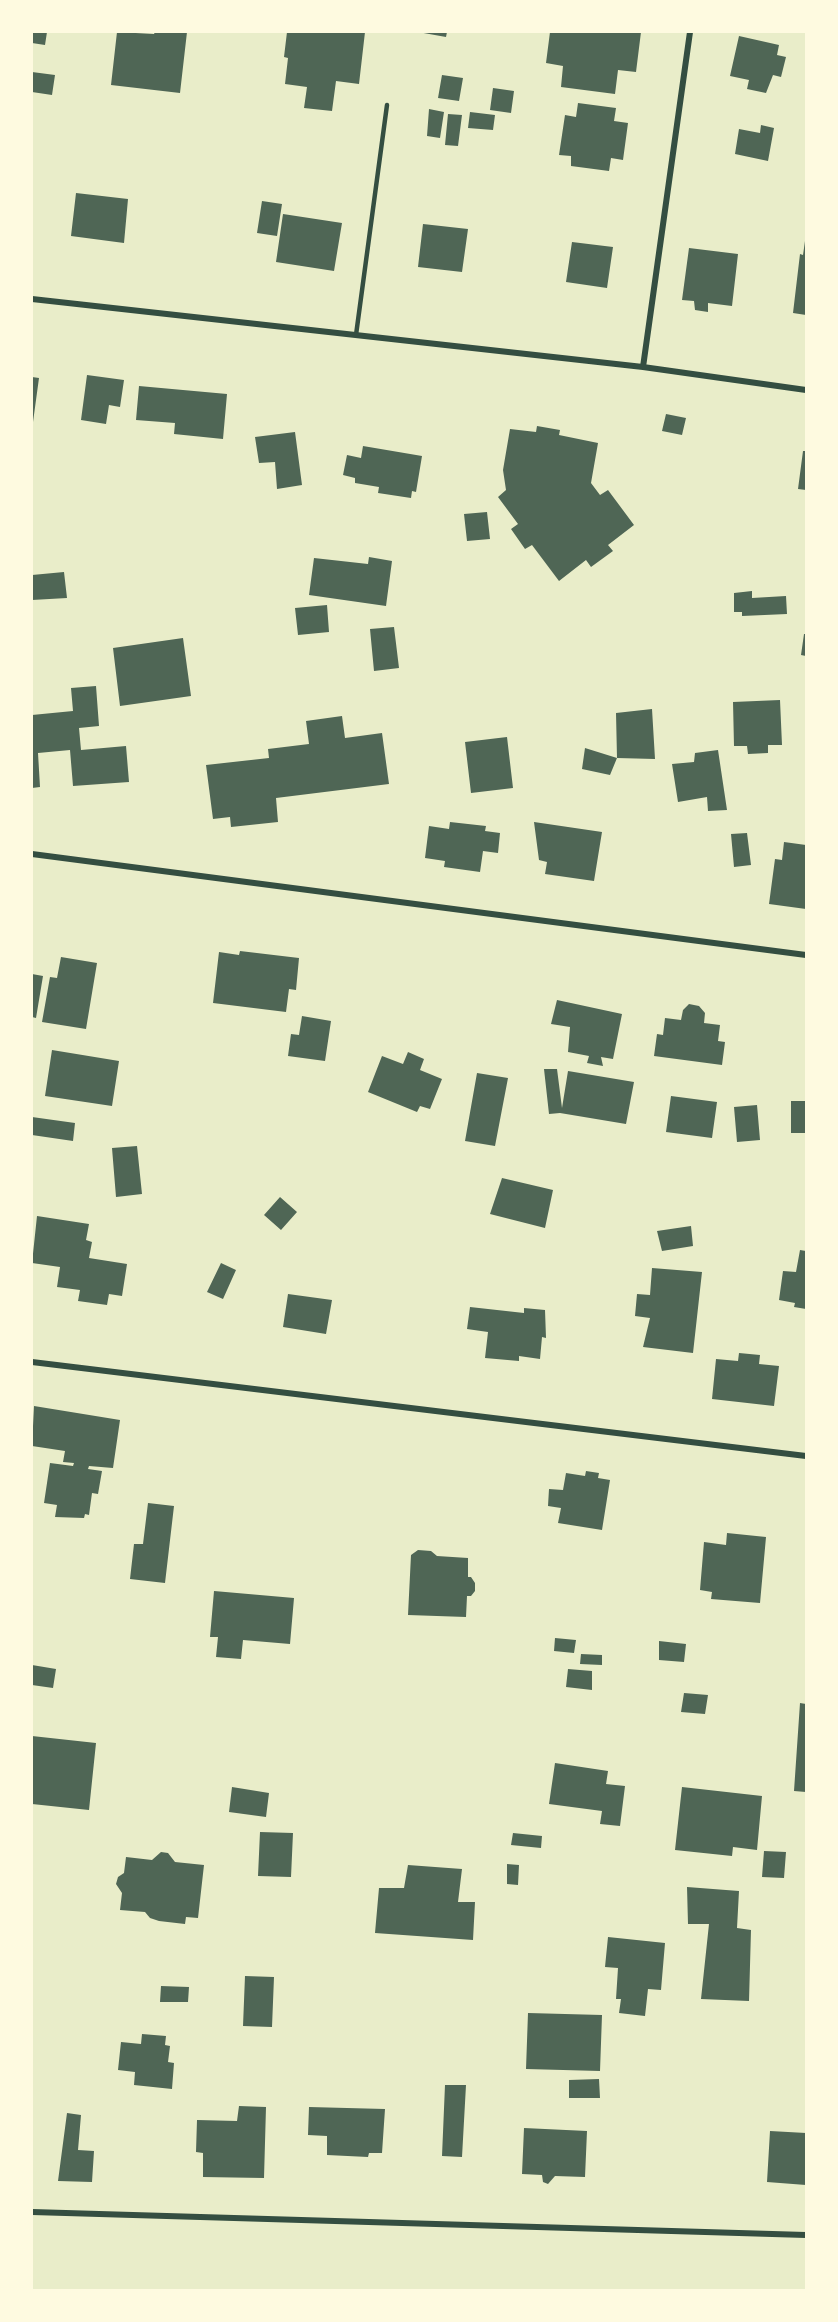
<!DOCTYPE html>
<style>
body{margin:0}
#map{position:relative;width:838px;height:2322px;overflow:hidden;background:#e9edc9;font-family:"Sofia Sans Condensed",sans-serif}
canvas{display:block}
.frame{position:absolute;inset:0;border:33px solid #fefae0;pointer-events:none}
</style>
<div id="map">
<canvas width="838" height="2322"></canvas>
<div class="frame"></div>
</div>
<script>
const context = document.querySelector('canvas').getContext('2d');
context.lineJoin = 'round';
function fillPath(path, color) { context.fillStyle = color; context.fill(path, 'evenodd'); }
const shape = rows => new Path2D(rows.map(r => 'M' + r).join(''));
function trace(path, color, width, dash) { context.strokeStyle = color; context.lineWidth = width; context.lineCap = dash ? 'butt' : 'round'; context.setLineDash(dash || []); context.stroke(path); }
fillPath(shape([
 [32,32,47,32,45,45,32,43],
 [117,32,154,34,155,32,187,32,180,93,111,85],
 [287,32,365,32,359,84,336,81,332,111,304,108,307,87,285,84,288,58,284,57],
 [418,32,447,32,446,37],
 [550,32,641,32,636,72,618,70,615,94,561,87,563,66,546,63],
 [739,36,779,45,777,55,786,57,781,77,773,75,766,93,747,89,749,80,730,76],
 [32,72,55,75,52,95,32,92],
 [442,75,463,78,459,101,438,98],
 [493,88,514,91,511,113,490,110],
 [578,103,616,108,614,121,628,123,623,160,611,158,609,171,571,166,571,156,559,155,565,115,576,117],
 [429,109,444,112,440,138,427,136],
 [470,112,495,115,493,130,468,128],
 [448,114,462,115,458,146,445,145],
 [761,125,774,128,768,161,735,154,739,129,760,133],
 [76,193,128,199,124,243,71,236],
 [262,201,282,204,277,236,257,233],
 [283,214,342,223,334,271,276,262],
 [423,224,468,229,462,272,418,267],
 [805,241,806,241,806,315,793,313,800,254,803,255],
 [572,242,613,247,607,288,566,282],
 [689,248,738,254,732,306,708,303,708,312,695,310,694,301,682,300],
 [87,375,124,380,120,407,109,405,106,424,81,420],
 [32,377,39,378,33,422,32,422],
 [139,386,227,394,223,439,174,434,175,423,136,420],
 [666,414,686,418,682,435,662,431],
 [537,426,560,430,559,435,598,443,591,483,600,495,608,490,634,525,608,545,613,551,591,567,586,560,559,581,532,545,525,549,511,529,518,524,498,497,506,490,503,470,510,429,536,432],
 [295,432,302,485,277,489,275,462,259,463,255,437],
 [363,446,422,456,416,492,412,491,411,498,378,493,379,487,355,483,355,478,343,475,347,455,361,458],
 [803,451,806,451,806,490,798,489],
 [487,512,490,539,467,541,464,514],
 [369,557,392,561,386,606,309,595,314,558,368,564],
 [64,572,67,598,32,600,32,575],
 [752,591,752,598,786,596,787,614,742,616,742,612,734,612,734,593],
 [327,605,329,632,298,635,295,608],
 [394,627,399,668,374,671,370,629],
 [804,634,806,634,806,656,801,655],
 [183,638,191,696,120,706,113,648],
 [96,686,99,726,79,728,81,750,126,746,129,782,73,786,70,750,38,753,40,787,32,788,32,715,73,711,71,688],
 [780,700,782,745,768,745,768,753,748,754,747,746,734,746,733,702],
 [652,709,655,759,617,758,616,713],
 [342,716,345,738,382,733,389,784,276,798,278,822,231,827,230,817,213,819,206,765,269,758,268,749,309,744,306,721],
 [507,737,513,788,471,793,465,742],
 [585,748,617,758,610,775,582,769],
 [718,750,727,810,708,811,707,797,678,802,672,764,694,762,695,753],
 [450,822,486,826,485,831,500,833,498,853,483,851,480,872,444,867,445,861,425,858,429,826,449,829],
 [534,822,602,832,594,881,545,874,547,862,539,860],
 [747,833,751,865,734,867,731,834],
 [784,842,806,845,806,909,769,904,775,859,782,860],
 [240,951,299,958,296,990,289,989,286,1012,213,1003,219,952,239,955],
 [61,957,97,963,86,1029,42,1022,50,977,57,978],
 [32,974,43,976,36,1018,32,1017],
 [557,1000,622,1014,613,1059,601,1057,603,1066,587,1063,589,1056,568,1052,570,1027,551,1024],
 [689,1004,699,1006,705,1013,704,1023,720,1025,718,1041,725,1042,722,1065,654,1056,657,1034,663,1035,665,1018,681,1020,683,1010],
 [302,1016,331,1021,325,1061,288,1056,291,1034,299,1035],
 [52,1050,119,1061,112,1106,45,1096],
 [408,1052,424,1059,420,1070,442,1079,430,1109,420,1106,417,1112,368,1092,382,1056,403,1064],
 [544,1069,557,1069,562,1108,568,1071,634,1082,626,1124,560,1113,549,1114],
 [477,1073,508,1078,495,1146,465,1141],
 [671,1096,717,1102,712,1138,666,1132],
 [791,1101,806,1101,806,1133,791,1133],
 [757,1105,760,1140,737,1142,734,1107],
 [32,1117,75,1123,73,1141,32,1135],
 [137,1146,142,1194,116,1197,112,1148],
 [502,1178,553,1190,545,1228,490,1214],
 [280,1197,297,1212,281,1230,264,1215],
 [37,1216,89,1224,86,1240,92,1242,89,1258,127,1264,122,1296,109,1294,107,1305,78,1301,80,1290,57,1287,60,1267,32,1263],
 [691,1226,693,1246,662,1251,657,1231],
 [800,1250,806,1251,806,1309,794,1307,795,1303,779,1300,783,1271,796,1272],
 [221,1263,236,1270,223,1299,207,1292],
 [652,1268,702,1272,693,1353,643,1347,650,1318,635,1316,637,1294,650,1295],
 [288,1294,332,1300,326,1334,283,1327],
 [470,1307,524,1313,524,1308,545,1310,546,1338,542,1337,540,1359,519,1356,519,1361,485,1358,488,1332,467,1329],
 [739,1353,760,1355,759,1364,779,1366,774,1406,712,1399,716,1359,738,1361],
 [34,1406,120,1420,113,1468,89,1466,88,1469,102,1471,98,1494,92,1493,89,1515,85,1514,84,1518,55,1517,57,1505,44,1503,50,1463,73,1466,74,1463,63,1462,65,1451,32,1446],
 [586,1471,599,1473,598,1478,610,1480,602,1530,558,1523,561,1508,548,1506,549,1489,563,1490,566,1473,585,1476],
 [148,1503,174,1506,165,1583,130,1579,134,1544,143,1544],
 [727,1533,766,1537,760,1603,711,1599,712,1592,700,1590,704,1542,726,1545],
 [418,1550,431,1551,437,1556,468,1558,468,1577,471,1577,475,1583,475,1591,471,1596,467,1596,466,1617,408,1615,411,1555],
 [214,1591,294,1598,290,1644,243,1640,241,1659,216,1657,218,1637,210,1637],
 [555,1638,576,1640,574,1653,554,1651],
 [659,1641,686,1644,684,1662,659,1660],
 [581,1654,602,1655,602,1665,580,1664],
 [32,1665,56,1669,53,1688,32,1685],
 [568,1669,592,1671,592,1690,566,1687],
 [684,1693,708,1695,705,1714,681,1712],
 [800,1703,806,1704,806,1792,794,1791],
 [32,1736,96,1743,89,1810,32,1804],
 [555,1763,608,1771,606,1784,625,1786,620,1826,600,1824,602,1811,549,1804],
 [232,1787,269,1793,266,1817,229,1812],
 [682,1787,762,1796,757,1850,733,1847,732,1856,675,1850],
 [260,1832,293,1833,291,1877,258,1876],
 [513,1833,542,1836,541,1848,511,1845],
 [764,1851,786,1852,784,1878,762,1877],
 [161,1852,168,1853,175,1862,204,1865,198,1918,186,1917,185,1924,159,1921,150,1918,145,1912,120,1910,122,1893,116,1884,118,1877,124,1873,126,1857,152,1860],
 [507,1864,519,1865,518,1885,507,1884],
 [408,1865,462,1869,458,1902,475,1902,473,1940,375,1933,379,1888,404,1888],
 [687,1887,739,1891,737,1928,751,1930,749,2001,701,1999,709,1924,688,1924],
 [608,1937,665,1943,661,1990,648,1989,645,2016,619,2013,621,1999,616,1999,618,1968,605,1967],
 [245,1976,274,1977,272,2027,243,2026],
 [161,1986,189,1987,188,2002,160,2002],
 [528,2013,602,2015,600,2071,526,2069],
 [142,2034,166,2036,165,2045,170,2046,168,2062,174,2063,172,2089,134,2085,135,2072,118,2070,121,2042,141,2044],
 [599,2079,600,2098,569,2098,569,2080],
 [445,2085,466,2085,462,2157,442,2156],
 [239,2106,266,2107,264,2178,203,2177,203,2153,196,2152,197,2120,237,2121],
 [309,2107,385,2109,382,2153,369,2153,368,2157,327,2155,327,2136,308,2135],
 [67,2113,81,2115,78,2150,94,2151,92,2182,58,2181],
 [524,2128,587,2131,585,2177,555,2176,548,2184,543,2182,542,2175,522,2174],
 [770,2131,806,2133,806,2185,767,2182]
]), '#4f6655');
trace(shape([
 [356,335,387,105]
]), '#344e41', 4.5);
trace(shape([
 [32,299,643,367,806,390],
 [643,367,690,32],
 [32,854,806,955],
 [32,1362,806,1456],
 [32,2212,806,2235]
]), '#344e41', 6);
</script>
